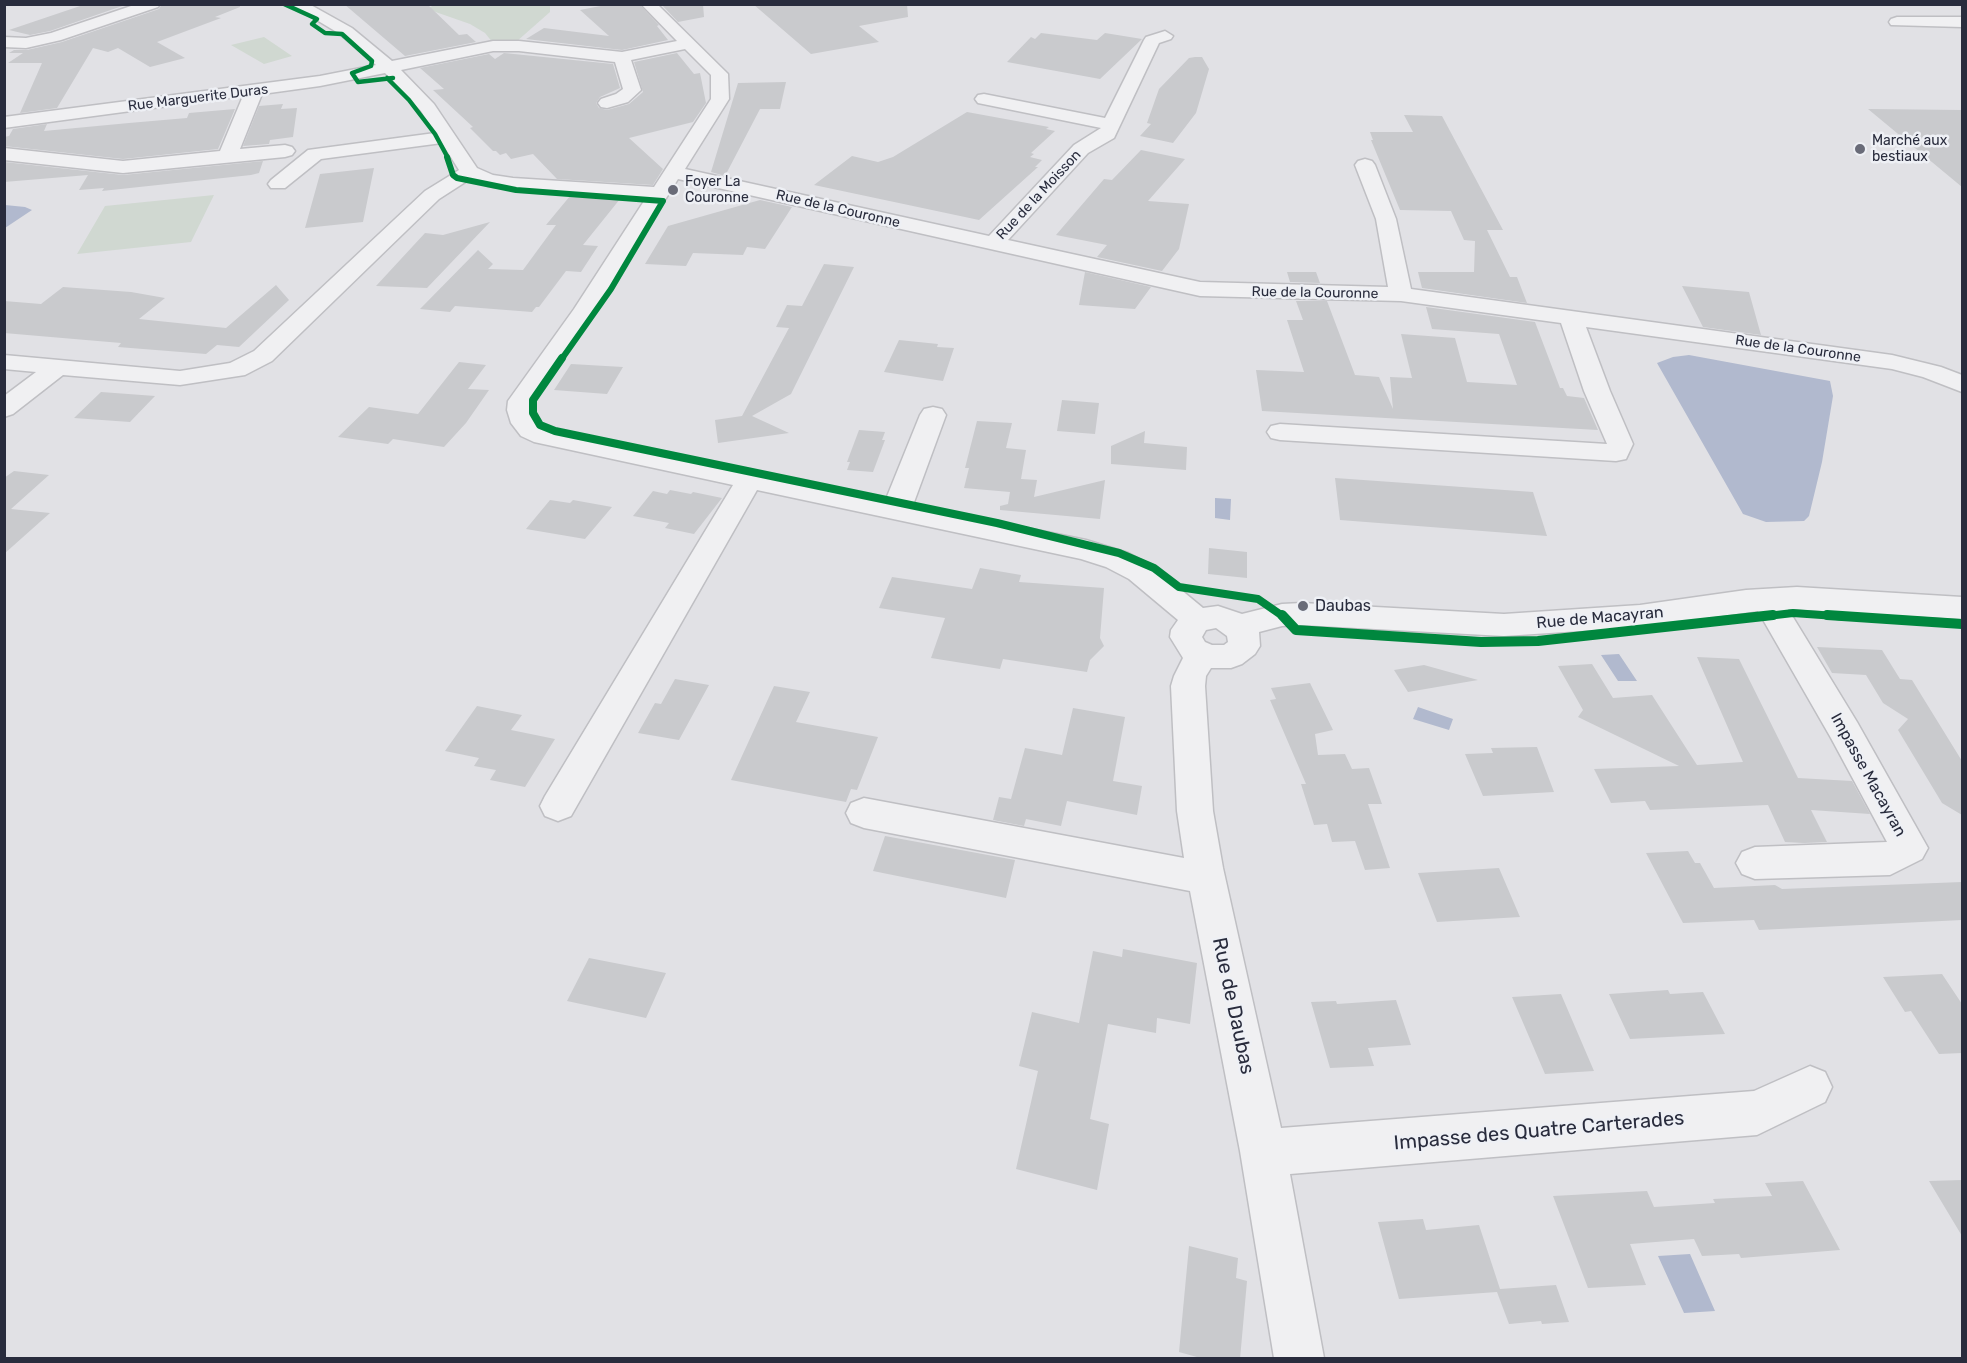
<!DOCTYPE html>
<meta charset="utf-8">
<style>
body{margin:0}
#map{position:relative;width:1967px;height:1363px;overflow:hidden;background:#e1e1e5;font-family:Rubik,sans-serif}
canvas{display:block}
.frame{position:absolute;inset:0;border:6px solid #292c3d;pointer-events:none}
</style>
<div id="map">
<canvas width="1967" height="1363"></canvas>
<div class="frame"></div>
</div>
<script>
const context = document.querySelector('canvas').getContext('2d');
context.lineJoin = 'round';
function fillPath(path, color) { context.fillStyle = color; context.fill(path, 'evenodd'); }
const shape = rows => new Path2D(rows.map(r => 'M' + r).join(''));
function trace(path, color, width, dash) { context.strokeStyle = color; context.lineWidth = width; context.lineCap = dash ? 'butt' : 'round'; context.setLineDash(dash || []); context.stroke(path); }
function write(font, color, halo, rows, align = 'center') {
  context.font = font + ' Rubik,sans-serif'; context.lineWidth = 5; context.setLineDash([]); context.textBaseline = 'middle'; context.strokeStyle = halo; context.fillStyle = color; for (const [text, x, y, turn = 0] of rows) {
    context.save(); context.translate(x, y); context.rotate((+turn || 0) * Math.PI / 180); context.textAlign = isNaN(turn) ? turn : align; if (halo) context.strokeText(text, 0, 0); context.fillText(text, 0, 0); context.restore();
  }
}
fillPath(shape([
 [436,4,550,4,550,12,516,42,493,43,485,33,470,24,427,9],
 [264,37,292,56,264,64,231,45],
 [214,195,191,242,77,254,105,206]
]), '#d0d8d1');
fillPath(shape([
 [5,205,25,207,32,210,5,228],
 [1689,355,1830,381,1833,396,1822,462,1809,516,1804,521,1766,522,1743,514,1657,363,1673,357],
 [1215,498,1231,499,1230,520,1215,518],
 [1619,654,1637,681,1618,681,1601,655],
 [1418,707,1453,719,1449,730,1413,719],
 [1690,1254,1715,1311,1684,1313,1658,1256]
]), '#b1b9ce');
fillPath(shape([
 [86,4,128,4,50,31,30,35,9,30],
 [162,4,240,4,240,7,215,17,221,18,157,42,185,58,150,67,118,48,108,52,93,48,57,108,20,113,42,63,8,63,23,53,9,53,14,50,27,50,62,42,159,9],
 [344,4,427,4,459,35,467,34,476,42,405,56],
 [611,4,639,4,659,25,657,26,668,40,622,50,526,39,544,28,609,36,580,10],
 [661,4,703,4,704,17,678,22],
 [753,4,907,4,908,17,859,26,879,42,811,54],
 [1041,33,1097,40,1105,33,1142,39,1100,79,1007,62,1031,37,1035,39],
 [504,53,613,64,620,88,600,97,596,103,599,108,607,110,629,104,643,92,634,62,677,53,694,74,700,73,706,103,693,122,629,138,663,169,653,185,557,179,533,154,511,159,506,153,500,155,496,151,493,151,470,128,473,127,433,90,444,89,420,68,489,54,495,59],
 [1195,57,1202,57,1209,69,1196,113,1173,143,1140,136,1151,124,1147,123,1159,89,1189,58],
 [786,82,780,109,760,109,725,176,711,172,738,83],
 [283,104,281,109,297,108,293,137,270,140,269,144,243,146,259,106],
 [235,109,218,149,123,159,4,146,4,137,9,136,13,129,47,124,44,131,129,123,187,118,189,113],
 [1868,109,1962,110,1962,187],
 [967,112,1049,127,1046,129,1055,131,1031,153,1034,154,1030,157,1042,160,1035,167,1038,167,979,220,814,185,852,156,878,162,893,157],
 [1404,115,1442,116,1503,230,1487,230,1510,277,1517,277,1527,303,1422,288,1418,272,1474,272,1475,241,1464,240,1451,211,1400,210,1371,140,1373,140,1370,132,1413,132],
 [1141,150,1185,159,1148,201,1189,204,1179,249,1162,271,1097,257,1107,245,1056,235,1104,179,1112,180],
 [263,161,259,173,251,175,102,191,104,188,79,190,88,175,4,182,4,162,123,175],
 [374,168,363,222,305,228,320,174],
 [570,196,620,199,583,245,598,246,581,272,566,271,539,307,536,307,532,312,455,306,450,312,420,309,478,250,493,264,488,269,523,270,556,225,546,225],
 [760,200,792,207,765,249,747,247,743,255,693,253,686,266,645,264,668,226],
 [490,222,427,288,376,286,425,233,443,235],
 [824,264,854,267,791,394,752,416,789,433,718,443,715,420,742,416,789,328,776,327,787,305,802,306],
 [1085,272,1151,287,1135,309,1079,305],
 [1287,272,1316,272,1320,283,1290,282],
 [276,285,289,300,239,347,217,345,206,354,118,347,121,343,4,333,4,301,41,304,63,287,131,292,165,298,139,319,226,328],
 [1682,286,1749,292,1761,335,1703,327],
 [1296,301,1327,301,1355,375,1379,377,1393,409,1390,377,1412,378,1401,334,1455,338,1467,382,1517,385,1499,334,1432,329,1426,307,1535,322,1560,388,1563,388,1567,396,1584,398,1598,430,1262,411,1256,370,1304,372,1287,320,1303,320],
 [899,340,938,344,937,347,954,348,943,381,884,372],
 [459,362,486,365,468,389,489,390,466,423,444,447,393,439,388,444,338,437,369,407,418,414],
 [571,364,623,367,607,394,554,390],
 [101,392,155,396,130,422,74,418],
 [1062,400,1099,403,1095,434,1057,431],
 [977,421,1012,423,1006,448,1026,450,1021,479,1037,480,1034,497,1105,480,1100,519,1000,510,1000,506,1008,504,1010,492,964,488,969,468,965,468],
 [859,430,885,432,882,440,885,440,873,472,847,470,850,462,847,462],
 [1145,431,1144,443,1187,447,1186,470,1111,464,1111,446],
 [14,471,49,475,11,509,50,513,4,554,4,478],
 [1335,478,1533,492,1547,536,1340,520],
 [670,490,691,494,693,492,722,498,694,534,665,528,669,523,633,516,653,491,667,494],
 [550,500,570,503,573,500,612,507,585,539,526,529],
 [1209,548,1247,552,1247,578,1208,574],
 [980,568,1021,575,1019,582,1104,588,1100,638,1104,646,1090,660,1087,672,1003,659,1000,669,931,658,945,618,879,608,892,577,972,589],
 [1817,647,1882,650,1900,679,1912,680,1962,761,1962,815,1942,803,1898,730,1908,719,1883,703,1866,675,1832,673],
 [1697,657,1739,659,1798,778,1852,781,1870,814,1811,810,1827,842,1804,843,1785,842,1768,805,1650,810,1645,801,1611,803,1594,769,1679,766,1578,717,1583,710,1558,666,1592,664,1613,698,1652,695,1697,765,1743,762],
 [1424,665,1478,680,1408,692,1394,670],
 [675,679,709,685,679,740,638,733,655,703,661,704],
 [1310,683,1333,730,1315,734,1318,755,1345,754,1352,769,1369,768,1382,804,1368,804,1390,868,1365,870,1355,841,1332,842,1327,824,1314,825,1301,784,1306,784,1270,700,1276,699,1271,688],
 [774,686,810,692,796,722,878,737,857,790,851,789,846,802,731,780],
 [477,706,522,715,511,730,555,739,525,787,490,780,496,770,474,766,479,758,445,751],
 [1073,708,1125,717,1113,781,1142,786,1137,815,1067,801,1061,826,1026,819,1024,826,993,820,999,797,1011,799,1025,748,1062,755],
 [1537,747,1554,792,1483,796,1465,754,1493,753,1491,748],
 [885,836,1015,860,1006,898,873,871],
 [1688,851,1695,863,1700,863,1714,888,1775,885,1782,889,1962,882,1962,920,1759,930,1754,920,1683,923,1646,853],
 [1499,868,1520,917,1437,922,1418,873],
 [1123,949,1197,963,1190,1024,1157,1018,1156,1033,1108,1024,1090,1119,1109,1124,1097,1190,1016,1169,1038,1071,1019,1066,1032,1012,1079,1023,1093,951,1122,957],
 [589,958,666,973,646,1018,567,1001],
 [1942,974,1962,1004,1962,1053,1939,1054,1911,1011,1905,1012,1883,977],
 [1668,990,1670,994,1703,992,1725,1034,1630,1039,1609,994],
 [1561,994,1594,1071,1545,1074,1512,997],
 [1396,1000,1411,1045,1368,1048,1374,1066,1330,1068,1311,1002,1336,1001,1337,1004],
 [1962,1180,1962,1236,1929,1181],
 [1803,1181,1840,1250,1741,1258,1739,1254,1702,1256,1694,1239,1630,1244,1646,1285,1588,1288,1553,1196,1647,1191,1654,1207,1715,1203,1713,1199,1772,1196,1765,1183],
 [1423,1219,1426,1230,1479,1225,1500,1289,1556,1285,1569,1322,1542,1324,1541,1321,1509,1324,1497,1292,1399,1299,1378,1222],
 [1189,1246,1238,1258,1236,1278,1247,1281,1240,1359,1204,1359,1179,1352]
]), '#c9cacd');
const minor = shape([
 [137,4,160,4,158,7,61,40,26,48,4,47,4,37,26,38,51,33,137,4],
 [290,4,309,4,352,28,392,61,493,41,519,41,622,52,677,41,641,4,657,4,728,74,729,99,685,169,989,236,1074,145,1101,128,978,103,975,99,978,95,984,94,1105,118,1144,40,1146,37,1165,31,1173,36,1171,39,1159,43,1114,138,1088,153,1008,240,1200,282,1388,287,1376,219,1355,165,1358,161,1365,159,1372,161,1375,165,1396,219,1411,289,1892,355,1941,367,1962,375,1962,392,1923,377,1892,369,1586,327,1610,391,1633,444,1626,459,1616,461,1280,440,1271,438,1267,432,1271,426,1280,424,1607,444,1584,391,1561,323,1401,301,1200,296,678,179,596,311,534,401,533,410,537,421,551,430,886,499,920,415,924,409,933,407,942,409,946,415,913,505,1086,540,1128,553,1151,565,1203,608,1218,606,1242,614,1282,604,1302,603,1504,614,1640,605,1746,590,1797,587,1962,597,1962,619,1788,609,1857,722,1928,848,1922,859,1890,875,1755,879,1742,874,1736,863,1742,852,1755,847,1887,842,1831,738,1758,611,1640,627,1504,636,1302,625,1282,626,1259,632,1260,646,1255,654,1242,664,1231,668,1211,668,1206,676,1205,686,1213,811,1223,868,1281,1128,1754,1091,1810,1066,1825,1072,1832,1087,1825,1102,1757,1135,1290,1174,1324,1358,1274,1358,1240,1151,1190,891,864,828,851,823,846,813,851,803,864,798,1184,858,1177,811,1171,686,1174,676,1183,658,1170,637,1171,630,1178,620,1129,579,1106,567,1081,559,757,490,571,816,558,821,545,816,540,806,545,796,733,485,534,442,521,436,511,423,507,410,508,401,574,309,646,198,513,190,488,186,470,179,439,199,272,361,245,375,180,385,63,375,13,414,4,417,4,396,36,372,4,369,4,355,180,371,230,363,254,351,425,191,459,170,442,143,321,159,285,188,271,188,268,184,271,180,308,150,435,133,421,111,385,73,320,86,262,94,240,149,285,145,292,147,295,151,292,155,285,157,123,173,4,160,4,148,123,161,220,151,243,96,4,128,4,117,320,76,376,65,340,34,290,4],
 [685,49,711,75,711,99,654,187,513,178,493,175,477,168,434,104,401,70,493,51,519,51,615,62,623,89,616,94,601,99,598,103,601,107,607,108,628,102,641,90,631,60,685,49],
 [1216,628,1227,636,1228,642,1224,645,1212,645,1205,642,1202,637,1206,630,1216,628],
 [1897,17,1962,17,1962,27,1891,25,1889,22,1891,19,1897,17]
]);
trace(minor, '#bfbfc3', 3);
fillPath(minor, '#f0f0f2');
trace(shape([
 [284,4,317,19,312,24,325,33,342,34,372,61,371,66,352,73,358,82,393,78],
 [387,78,409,100,435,134,448,158]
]), '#00873e', 4.5);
trace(shape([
 [447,157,453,175,457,178,516,190,663,201,611,289,561,360]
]), '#00873e', 6);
trace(shape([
 [562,358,533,400,533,413,540,425,555,431,997,523,1119,553,1154,568,1179,587,1258,599,1284,617],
 [1759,617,1793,613,1850,617]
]), '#00873e', 8);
trace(shape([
 [1282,615,1296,630,1481,642,1538,641,1773,615],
 [1827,615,1962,624]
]), '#00873e', 10);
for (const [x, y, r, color] of [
 [1860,149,6,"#696b78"],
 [673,190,6,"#696b78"],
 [1303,606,6,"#696b78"]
]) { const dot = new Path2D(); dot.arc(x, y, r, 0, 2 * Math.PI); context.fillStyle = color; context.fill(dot); trace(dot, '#eef0f5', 2); }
write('14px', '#292c3d', '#eef0f5', [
 ["Rue Marguerite Duras",198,98,-7],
 ["Rue de la Moisson",1039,195,-47],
 ["Rue de la Couronne",838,209,13],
 ["Rue de la Couronne",1315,293,1],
 ["Rue de la Couronne",1798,349,8]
]);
write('14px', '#292c3d', '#eef0f5', [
 ["Marché aux",1872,141],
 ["bestiaux",1872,157],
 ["Foyer La",685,182],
 ["Couronne",685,198]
], 'left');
write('16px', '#292c3d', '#eef0f5', [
 ["Daubas",1315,606]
], 'left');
write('16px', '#292c3d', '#eef0f5', [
 ["Rue de Macayran",1600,618,-5],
 ["Impasse Macayran",1868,775,61]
]);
write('20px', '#292c3d', '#eef0f5', [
 ["Rue de Daubas",1233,1006,78],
 ["Impasse des Quatre Carterades",1539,1131,-5]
]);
</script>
